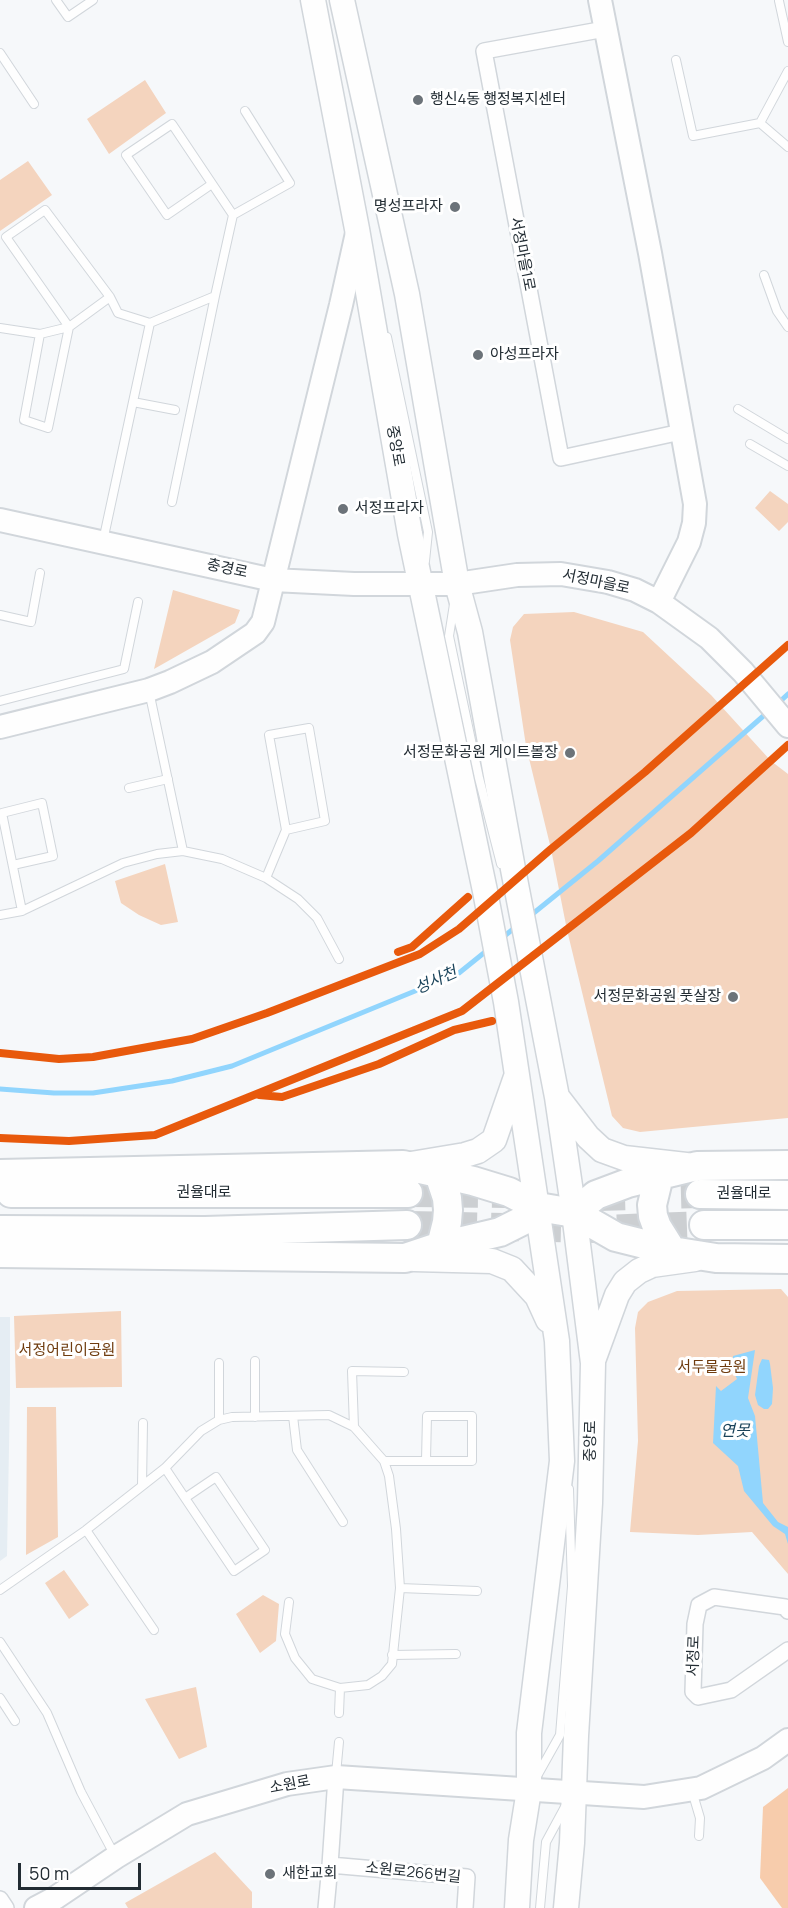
<!DOCTYPE html>
<meta charset="utf-8">
<style>
body{margin:0}
#map{position:relative;width:788px;height:1908px;overflow:hidden;background:#f6f8fa;font-family:Manrope,sans-serif}
canvas{display:block}
.scale{position:absolute;left:18px;top:1863px;width:123px;height:27px;box-sizing:border-box;border:3px solid #222c33;border-top:0;padding-left:8px;font-size:18px;line-height:21px;white-space:nowrap;color:#222c33;-webkit-text-stroke:4px #fff;paint-order:stroke}
</style>
<div id="map">
<canvas width="788" height="1908"></canvas>
<div class="scale">50 m</div>
</div>
<script>
const context = document.querySelector('canvas').getContext('2d');
context.lineJoin = 'round';
function fillPath(path, color) { context.fillStyle = color; context.fill(path, 'evenodd'); }
const shape = rows => new Path2D(rows.map(r => 'M' + r).join(''));
function trace(path, color, width, dash) { context.strokeStyle = color; context.lineWidth = width; context.lineCap = dash ? 'butt' : 'round'; context.setLineDash(dash || []); context.stroke(path); }
function write(font, color, halo, rows, align = 'center') {
  context.font = font + ' Manrope,"Noto Sans KR",sans-serif'; context.lineWidth = 6; context.setLineDash([]); context.textBaseline = 'middle'; context.strokeStyle = halo; context.fillStyle = color; for (const [text, x, y, turn = 0] of rows) {
    context.save(); context.translate(x, y); context.rotate((+turn || 0) * Math.PI / 180); context.textAlign = isNaN(turn) ? turn : align; if (halo) context.strokeText(text, 0, 0); context.fillText(text, 0, 0); context.restore();
  }
}
fillPath(shape([
 [0,1317,10,1317,10,1394,7,1556,0,1561]
]), '#e5edf3');
fillPath(shape([
 [145,80,166,113,109,154,87,119],
 [28,161,52,195,0,231,0,180],
 [770,491,788,504,788,522,779,531,755,508],
 [173,590,240,610,235,623,154,669],
 [574,612,643,632,711,695,771,761,788,774,788,1118,640,1132,623,1128,612,1116,567,930,551,849,526,746,510,640,513,627,524,614],
 [165,864,178,922,161,925,139,915,121,903,115,881],
 [781,1289,788,1297,788,1574,752,1532,698,1535,630,1532,638,1441,635,1328,638,1312,648,1302,677,1291],
 [121,1311,122,1387,16,1388,14,1316],
 [27,1407,56,1407,58,1537,26,1555],
 [64,1570,89,1605,69,1619,45,1583],
 [263,1595,279,1604,276,1641,260,1653,236,1614],
 [196,1687,207,1747,179,1759,145,1699],
 [215,1852,252,1892,252,1908,128,1908,125,1903]
]), '#f4d4be');
fillPath(shape([
 [788,1788,788,1908,782,1908,760,1878,763,1807]
]), '#f7ccac');
fillPath(shape([
 [755,1350,748,1398,755,1416,763,1503,778,1522,788,1527,788,1544,785,1534,773,1526,744,1491,738,1466,713,1443,716,1386,721,1391,737,1379,732,1368,733,1356],
 [762,1359,769,1360,770,1364,773,1388,772,1404,768,1409,764,1409,758,1405,755,1395,759,1366]
]), '#91d5fd');
trace(shape([
 [776,705,788,694],
 [530,916,598,861,769,711],
 [502,938,518,925],
 [0,1089,54,1093,93,1093,172,1081,232,1066,459,973,490,948]
]), '#91d5fd', 5);
trace(shape([
 [408,1193,506,1194],
 [597,1197,700,1194],
 [407,1225,601,1229,704,1225]
]), '#cccfd2', 28, [28, 14]);
const lane = shape([
 [56,0,68,17,93,0],
 [779,1,788,42],
 [0,53,34,104],
 [676,60,693,136,760,123,788,71],
 [760,123,788,147],
 [233,215,290,183,245,111],
 [764,275,777,311,788,327],
 [110,297,69,327,6,237,45,210,110,297,118,313,150,323,215,296,233,215,172,124,126,155,167,215,212,184],
 [0,328,40,334,69,327,48,428,24,420,40,334],
 [387,337,428,532,425,561],
 [133,402,175,410],
 [738,409,788,439],
 [750,444,788,466],
 [172,502,215,296],
 [103,541,150,323],
 [454,604,449,636,479,778,501,864],
 [0,615,31,622,40,573],
 [149,691,183,851],
 [0,701,124,669,138,602],
 [129,788,168,779],
 [13,865,53,856,42,803,2,813,22,911],
 [266,878,286,830,269,735,309,728,325,821,286,830],
 [0,915,22,911,123,863,157,854,183,851,222,859,266,878,298,899,317,918,339,959],
 [255,1361,255,1417],
 [219,1363,219,1420],
 [293,1416,297,1450,343,1522],
 [354,1427,352,1371,404,1372],
 [384,1461,472,1461,472,1416,427,1416,426,1460],
 [165,1468,185,1498,234,1571,265,1550,216,1477,185,1498],
 [142,1486,143,1423],
 [86,1530,154,1630],
 [400,1588,477,1591],
 [0,1590,86,1530,165,1468,201,1431,219,1420,232,1417,329,1415,354,1427,384,1461,389,1476,396,1529,400,1588,392,1664,382,1676,368,1685,340,1688,312,1679,295,1658,285,1634,289,1602],
 [0,1642,47,1713,81,1792,114,1854],
 [392,1655,456,1654],
 [0,1698,15,1721],
 [339,1713,340,1688],
 [336,1774,339,1742],
 [537,1776,560,1735,572,1586,569,1489],
 [692,1791,700,1818,699,1836],
 [540,1908,546,1842,565,1807]
]);
const street = shape([
 [605,29,484,51,561,458,681,432],
 [788,1611,785,1607,714,1597,699,1605,695,1624,693,1692,698,1697,731,1690,788,1650],
 [336,1777,330,1865,467,1877,465,1908],
 [0,1899,6,1908],
 [326,1908,330,1865]
]);
const secondary = shape([
 [600,0,650,253,695,504,694,523,689,542,659,602],
 [0,520,273,580,354,584,457,584,517,575,561,574,608,582,635,590,659,602,709,638,743,672,788,726],
 [0,727,149,690,170,682,212,662,255,633,263,622,341,305,357,233],
 [36,1908,55,1898,116,1857,187,1814,287,1784,336,1777,644,1797,701,1788,763,1758,788,1740]
]);
const primary = shape([
 [313,0,357,229,410,534,485,891,506,1002,557,1341,562,1461,529,1733,529,1790,521,1840,517,1908],
 [342,0,407,294,457,584,470,632,513,869,557,1097,574,1213,593,1363,590,1503,576,1736,572,1843,566,1908],
 [558,1098,588,1137,602,1150,624,1158,686,1165],
 [411,1164,465,1155,478,1151,494,1140,516,1077],
 [414,1259,492,1261,512,1269,537,1296,548,1320],
 [594,1358,617,1295,625,1282,639,1271,652,1265,695,1259]
]);
const highway = shape([
 [438,1171,447,1198,448,1210,447,1222,441,1246],
 [0,1174,403,1165,473,1181,509,1192,538,1207,574,1213,616,1237,672,1251,716,1258,788,1259],
 [659,1176,652,1205,653,1216,657,1227,672,1251],
 [11,1193,408,1193],
 [700,1194,788,1195],
 [574,1213,596,1195,628,1183,697,1166,788,1165],
 [704,1225,788,1225],
 [0,1230,205,1231,407,1225],
 [0,1253,405,1258,441,1246,500,1232,526,1219,538,1207]
]);
trace(lane, '#d1d6db', 10);
trace(street, '#d1d6db', 18);
trace(secondary, '#d1d6db', 26);
trace(primary, '#d1d6db', 27);
trace(highway, '#d1d6db', 32);
trace(lane, '#fefefe', 8);
trace(street, '#fefefe', 15);
trace(secondary, '#fefefe', 22);
trace(primary, '#fefefe', 24);
trace(highway, '#fefefe', 28);
trace(shape([
 [398,952,412,947,468,897],
 [0,1053,59,1059,93,1057,192,1039,267,1013,420,954,459,929,551,849,645,772,788,645],
 [259,1095,282,1097,379,1064,454,1030,492,1021],
 [0,1138,69,1141,155,1135,462,1011,691,833,788,745]
]), '#e8590c', 8);
for (const [x, y, r, color] of [
 [418,100,6,"#6c7379"],
 [455,207,6,"#6c7379"],
 [478,355,6,"#6c7379"],
 [343,509,6,"#6c7379"],
 [570,753,6,"#6c7379"],
 [733,997,6,"#6c7379"],
 [270,1874,6,"#6c7379"]
]) { const dot = new Path2D(); dot.arc(x, y, r, 0, 2 * Math.PI); context.fillStyle = color; context.fill(dot); trace(dot, '#fff', 2); }
write('15px', '#222c33', '#fff', [
 ["행신4동 행정복지센터",430,100],
 ["명성프라자",443,207,"right"],
 ["아성프라자",490,355],
 ["서정프라자",355,509],
 ["서정문화공원 게이트볼장",558,753,"right"],
 ["서정문화공원 풋살장",721,997,"right"],
 ["새한교회",282,1874]
], 'left');
write('15px', '#222c33', '#fff', [
 ["서정마을1로",522,254,79],
 ["중앙로",395,446,80],
 ["충경로",227,569,12],
 ["서정마을로",596,582,12],
 ["권율대로",204,1193],
 ["권율대로",744,1194],
 ["중앙로",591,1441,-89],
 ["서정로",694,1656,-88],
 ["소원로",290,1785,-11],
 ["소원로266번길",413,1873,6]
]);
write('15px', '#6f3c0f', '#fff', [
 ["서정어린이공원",67,1351],
 ["서두물공원",712,1368]
]);
write('italic 16px', '#1a435a', '#fff', [
 ["성사천",436,981,-24],
 ["연못",735,1432]
]);
</script>
